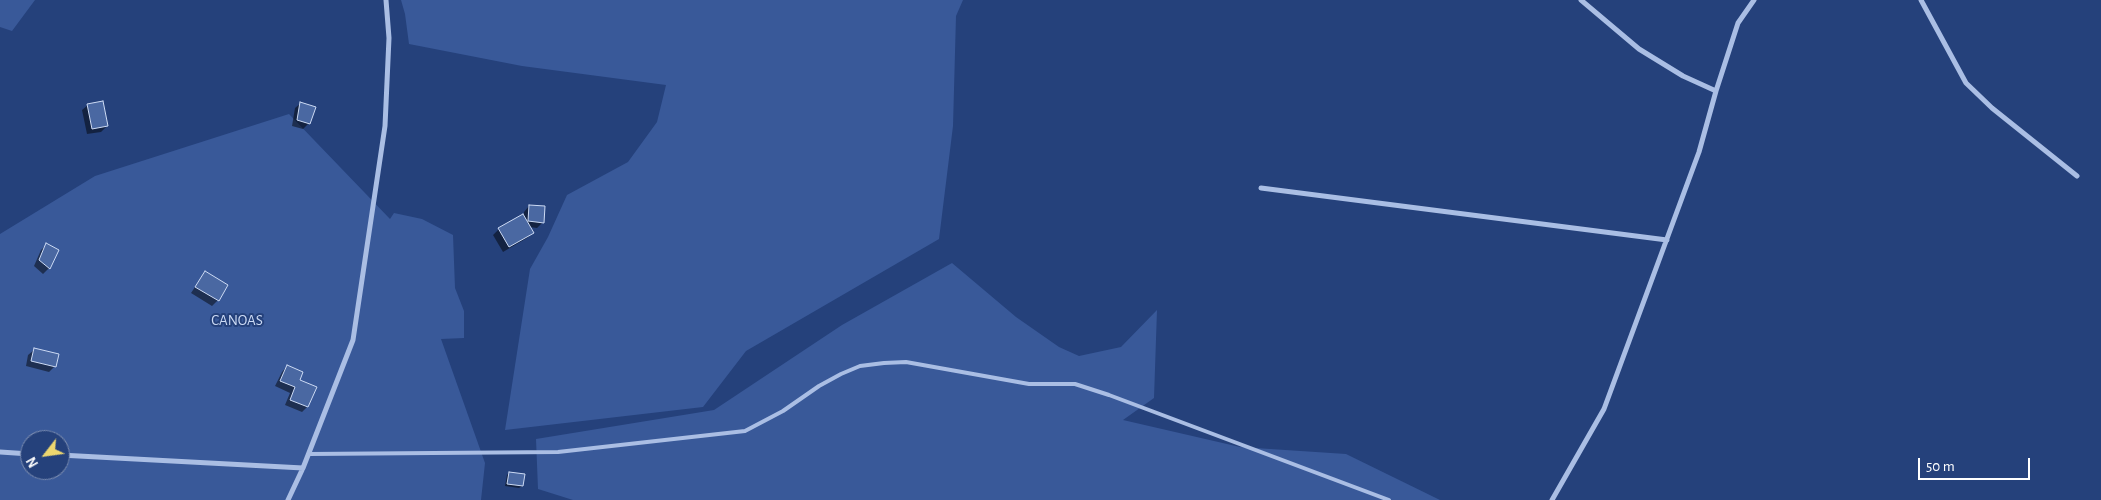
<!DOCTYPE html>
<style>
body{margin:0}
#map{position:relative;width:2101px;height:500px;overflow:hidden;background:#25417b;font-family:"Alegreya Sans",sans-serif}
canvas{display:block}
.north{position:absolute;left:20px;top:430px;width:50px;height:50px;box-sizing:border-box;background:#25417b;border:1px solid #7c8db0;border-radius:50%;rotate:240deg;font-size:14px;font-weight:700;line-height:20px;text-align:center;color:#fff}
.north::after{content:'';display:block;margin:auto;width:18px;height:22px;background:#edd76f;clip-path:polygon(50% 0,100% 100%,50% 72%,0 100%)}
.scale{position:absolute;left:1918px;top:458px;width:112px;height:22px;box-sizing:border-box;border:2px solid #fff;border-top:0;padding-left:6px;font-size:15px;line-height:18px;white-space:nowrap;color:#fff;-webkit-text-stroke:4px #25417b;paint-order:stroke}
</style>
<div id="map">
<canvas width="2101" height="500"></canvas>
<div class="north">N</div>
<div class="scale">50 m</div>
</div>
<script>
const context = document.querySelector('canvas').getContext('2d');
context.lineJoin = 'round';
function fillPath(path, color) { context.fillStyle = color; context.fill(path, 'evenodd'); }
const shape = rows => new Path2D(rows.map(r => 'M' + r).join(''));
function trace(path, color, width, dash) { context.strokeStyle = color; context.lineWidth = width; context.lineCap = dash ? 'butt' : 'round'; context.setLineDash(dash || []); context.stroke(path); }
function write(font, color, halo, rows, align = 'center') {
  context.font = font + ' "Alegreya Sans",sans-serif'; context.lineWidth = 4; context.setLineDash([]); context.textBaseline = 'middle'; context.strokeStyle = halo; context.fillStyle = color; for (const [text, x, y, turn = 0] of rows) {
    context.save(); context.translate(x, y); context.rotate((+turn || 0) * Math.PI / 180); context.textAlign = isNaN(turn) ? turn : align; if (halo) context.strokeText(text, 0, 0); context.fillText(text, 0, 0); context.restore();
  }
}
fillPath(shape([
 [0,0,35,0,12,31,0,27],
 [401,0,963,0,956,16,953,126,939,239,746,351,703,407,505,430,530,269,548,237,567,195,628,162,657,122,666,85,522,66,409,44,405,14],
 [289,114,390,219,394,213,422,219,453,235,455,288,464,311,464,338,441,339,485,463,481,500,0,500,0,234,95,176],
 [30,440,60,440,60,470,30,470],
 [952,263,1016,317,1059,347,1079,356,1121,347,1157,310,1154,398,1123,420,1240,447,1346,454,1440,500,573,500,538,489,536,439,714,410,842,325]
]), '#395999');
fillPath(shape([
 [301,103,309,123,303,129,292,126,295,108],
 [88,105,107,126,101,132,87,134,82,110],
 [529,206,543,222,537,228,529,227,532,233,527,238,503,252,493,235,499,229,524,215,524,212],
 [47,244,58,250,49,268,43,274,34,266,41,250],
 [205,272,218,300,212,306,191,293],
 [34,350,55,366,49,372,26,366,28,355],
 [287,366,298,380,315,388,307,407,302,412,285,405,290,393,275,386,282,372],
 [509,473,522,486,519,488,505,486,507,475]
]), '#0007');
const building = shape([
 [103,101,108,126,92,129,87,104,103,101],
 [300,102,316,107,310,124,297,120,300,102],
 [529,205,545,206,544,223,528,221,529,205],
 [523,214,534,233,509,247,498,228,523,214],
 [46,243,59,250,50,269,39,260,46,243],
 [205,271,228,285,219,301,195,287,205,271],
 [34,348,59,354,56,367,31,361,34,348],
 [287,365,303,372,300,380,317,387,308,407,290,400,295,387,280,381,287,365],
 [509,472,525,474,523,486,507,484,509,472]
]);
fillPath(building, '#4a68a2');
trace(building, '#ccdaf4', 1);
trace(shape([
 [309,454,558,452,745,431,783,411,819,386,841,374,860,366,884,363,906,362,1029,384,1075,384,1109,395,1389,500]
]), '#aabee4', 4);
trace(shape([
 [1581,0,1639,49,1683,76,1716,91],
 [1921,0,1966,83,1992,108,2077,176],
 [1261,188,1667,240],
 [0,452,30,454],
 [60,455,303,468],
 [288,500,303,468,353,340,385,126,389,38,386,0],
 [1552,500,1604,409,1699,152,1716,91,1738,23,1754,0]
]), '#aabee4', 5);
write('15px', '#ccdaf4', '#25417b', [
 ["CANOAS",237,320]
]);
</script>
